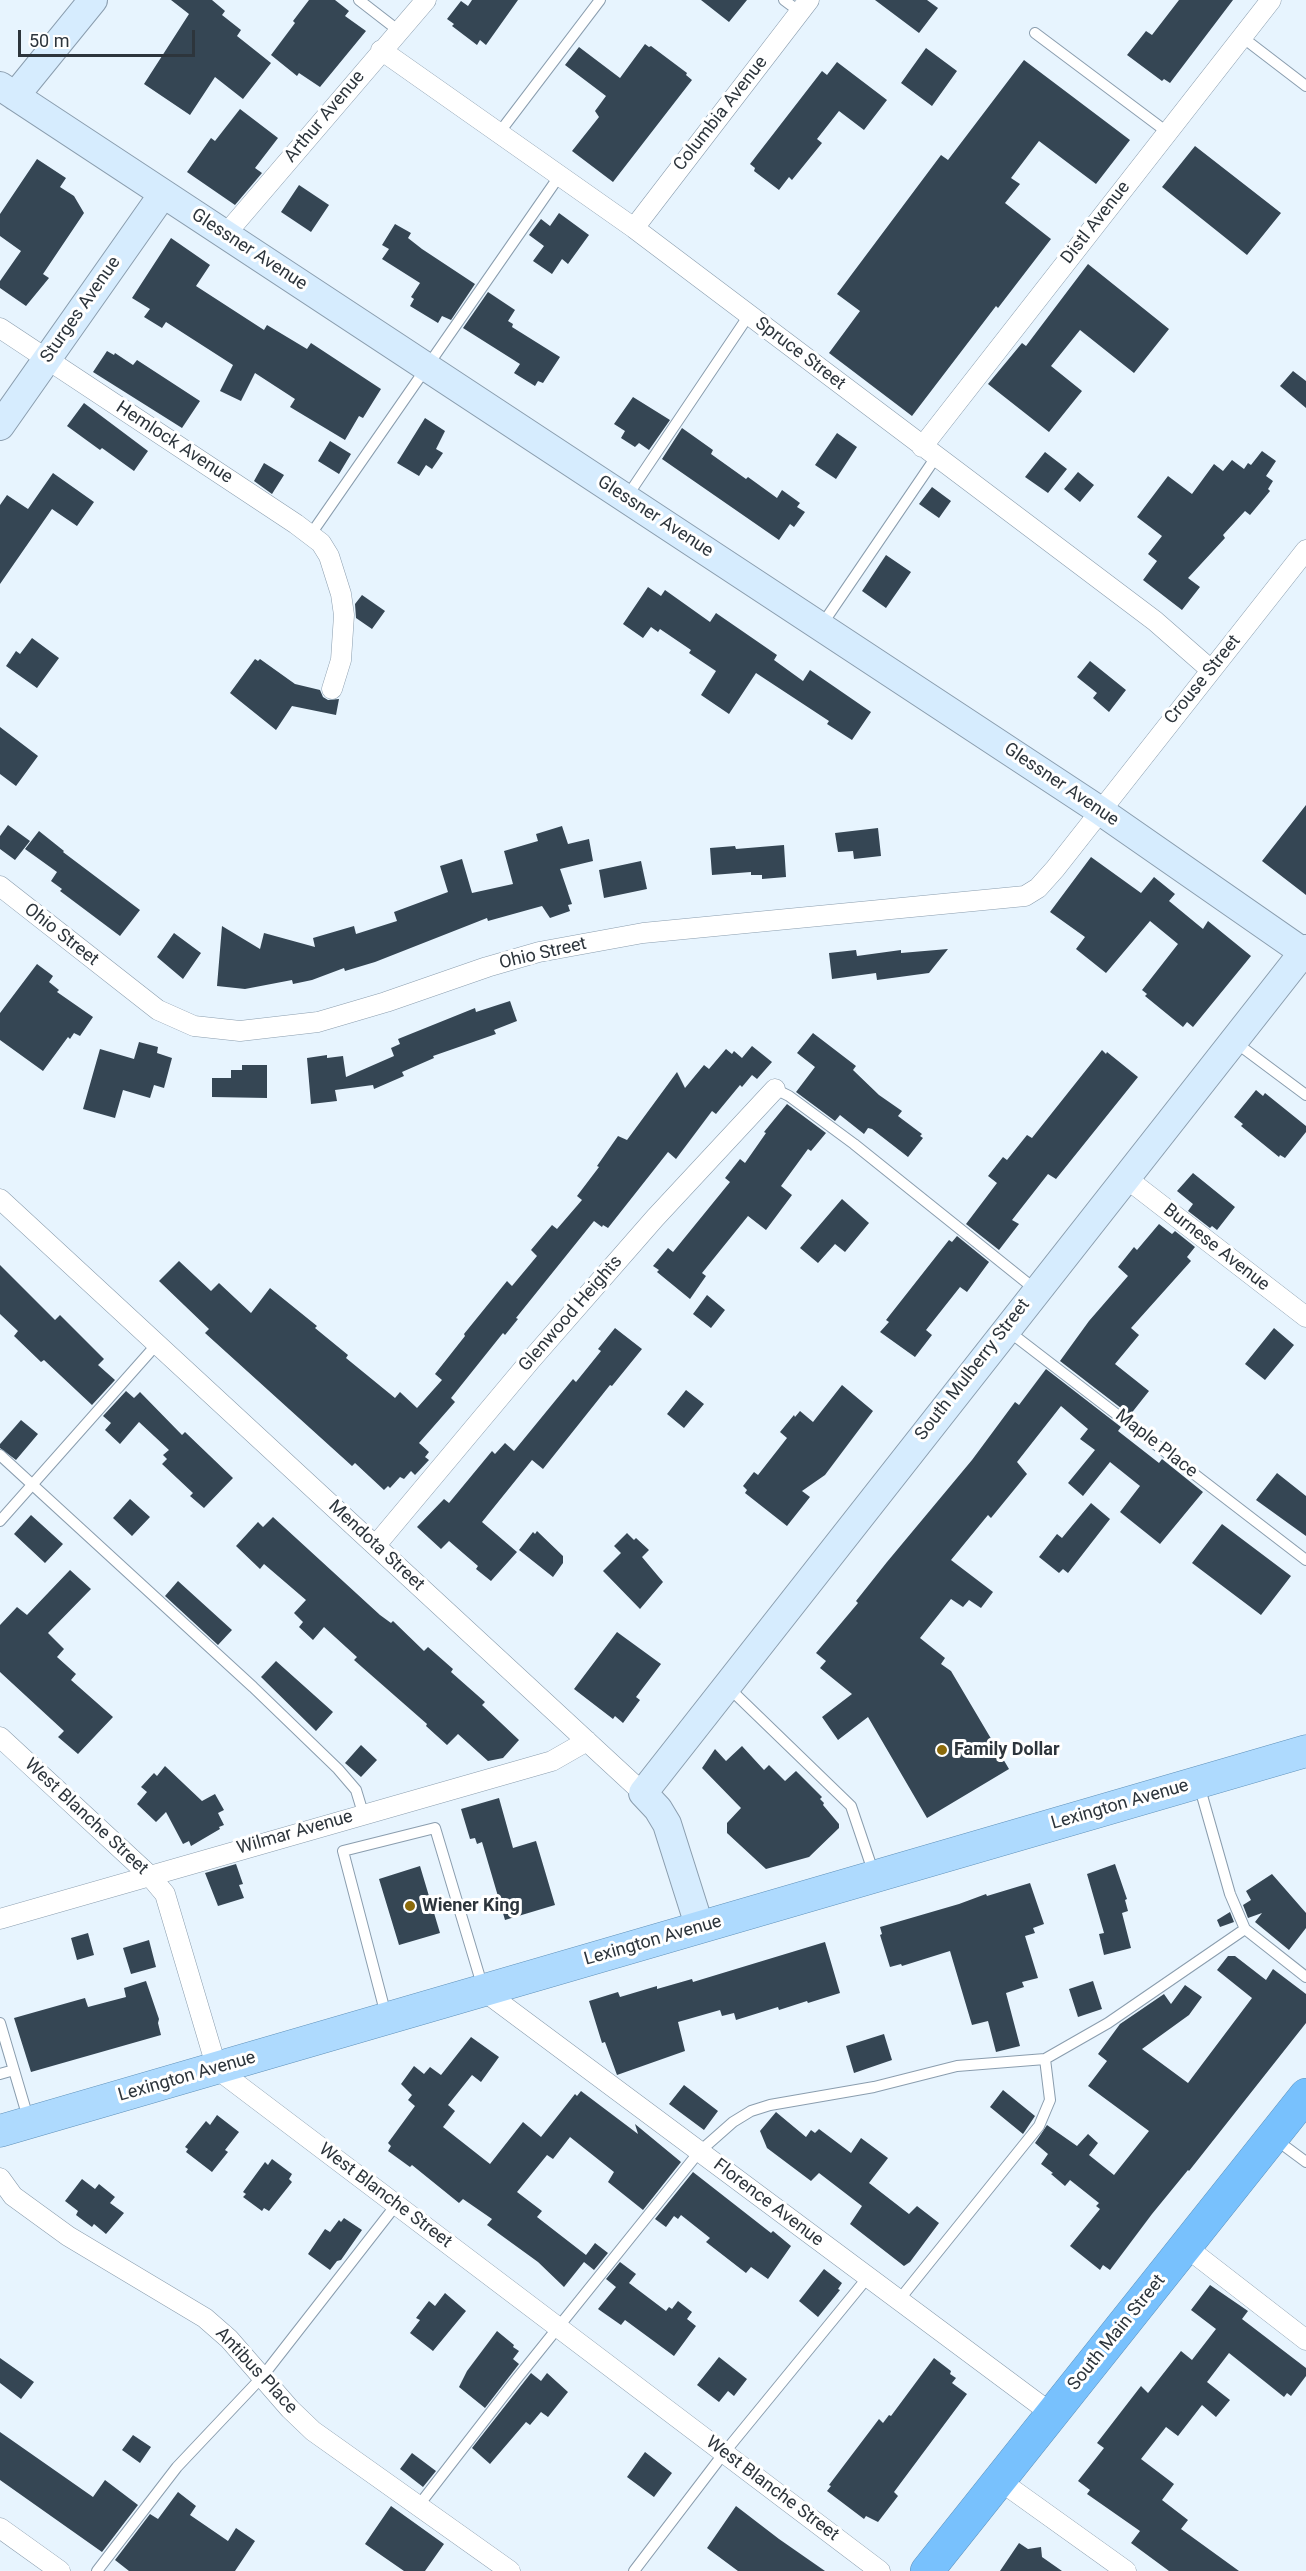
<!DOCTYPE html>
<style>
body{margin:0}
#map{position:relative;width:1306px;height:2571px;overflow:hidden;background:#e7f4fe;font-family:Roboto,sans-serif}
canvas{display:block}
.scale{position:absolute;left:18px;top:30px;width:177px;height:27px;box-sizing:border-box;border:3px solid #2d353c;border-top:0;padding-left:8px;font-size:18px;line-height:21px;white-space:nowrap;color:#2d353c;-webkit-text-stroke:4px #fff;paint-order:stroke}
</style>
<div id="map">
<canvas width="1306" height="2571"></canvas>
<div class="scale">50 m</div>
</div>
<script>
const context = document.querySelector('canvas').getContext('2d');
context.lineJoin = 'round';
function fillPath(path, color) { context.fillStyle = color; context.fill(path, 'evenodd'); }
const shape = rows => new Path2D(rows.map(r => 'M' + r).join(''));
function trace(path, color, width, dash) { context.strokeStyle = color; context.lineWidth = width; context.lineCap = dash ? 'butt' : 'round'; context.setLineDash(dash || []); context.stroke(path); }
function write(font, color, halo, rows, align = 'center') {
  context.font = font + ' Roboto,sans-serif'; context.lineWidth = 6; context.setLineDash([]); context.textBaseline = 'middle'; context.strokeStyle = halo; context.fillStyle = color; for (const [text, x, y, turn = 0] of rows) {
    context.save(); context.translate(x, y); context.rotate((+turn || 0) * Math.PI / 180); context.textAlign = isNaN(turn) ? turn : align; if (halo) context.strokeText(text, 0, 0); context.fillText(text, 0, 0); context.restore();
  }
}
fillPath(shape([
 [171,0,212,0,225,11,222,15,241,30,237,36,271,63,243,99,215,77,190,115,144,84,189,14],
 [309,0,335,0,349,11,345,16,366,31,320,87,299,73,297,76,271,55,295,23,293,21],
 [472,0,518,0,486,45,480,40,477,45,452,26,454,24,447,19,461,1,468,6],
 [701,0,747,0,729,22],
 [875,0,927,0,938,8,919,33],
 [1179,0,1233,0,1170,83,1164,79,1162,81,1127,55,1146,31,1152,35],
 [645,44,649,47,651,46,687,73,686,75,692,80,613,182,572,151,599,117,595,111,606,96,565,65,579,47,620,78],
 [926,48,957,71,932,106,901,83],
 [1024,60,1130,140,1096,184,1039,141,1011,178,1020,184,1005,203,1051,239,998,308,996,306,912,416,829,353,860,311,837,294,941,155,948,160],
 [837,62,887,100,864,130,839,111,817,139,822,143,792,180,789,177,779,190,754,171,755,168,750,164,822,71,827,75],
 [240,109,278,138,255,168,262,173,235,205,187,172,211,138,215,141],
 [1195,146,1281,213,1247,255,1162,187],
 [37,159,66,178,60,187,74,196,84,213,43,274,49,278,26,306,0,288,0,281,21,251,0,236,0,214],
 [299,185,329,205,311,232,281,212],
 [559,213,589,235,568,264,562,259,552,274,533,261,544,246,529,235,541,219,550,226],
 [395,224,411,233,408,238,422,249,475,284,451,320,442,316,438,323,410,306,414,299,411,297,420,283,382,259,389,249,382,245],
 [171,238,210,265,196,286,264,330,267,325,307,349,311,343,381,389,363,418,359,416,345,440,290,407,295,399,255,373,241,401,220,391,233,365,166,322,162,328,144,317,150,309,132,298],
 [1088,264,1169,329,1134,373,1080,330,1051,366,1082,391,1049,432,988,384,1022,343,1026,346],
 [488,292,515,310,508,321,513,324,512,327,560,357,543,383,538,381,535,386,514,373,520,364,463,328],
 [107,351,114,355,115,353,133,365,137,360,200,401,182,428,93,372],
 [1293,371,1306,381,1306,408,1280,386],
 [633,397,670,420,649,450,639,443,635,447,621,438,625,431,614,424],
 [84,403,148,451,134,471,102,448,100,450,67,426],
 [425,418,445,431,436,449,443,453,432,469,426,465,419,476,397,463],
 [682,428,713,450,711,454,746,479,748,477,777,498,782,490,800,503,797,507,805,512,794,527,790,524,779,540,662,459],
 [837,433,857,447,836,479,815,465],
 [330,441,351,454,339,474,318,461],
 [1262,451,1276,461,1266,476,1273,481,1268,489,1270,491,1250,515,1245,511,1223,535,1225,538,1188,578,1200,587,1182,610,1143,580,1157,561,1148,554,1162,536,1137,517,1168,476,1192,494,1214,464,1223,471,1232,460,1244,469,1248,463,1251,465],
 [1045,452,1067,469,1048,493,1025,477],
 [264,463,284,475,272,494,254,481],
 [1078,472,1094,485,1080,502,1064,489],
 [53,473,94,502,77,526,52,509,0,584,0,505,7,495,28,509],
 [932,487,951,501,939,518,919,504],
 [886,555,911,572,886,608,862,591],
 [648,587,661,596,665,590,710,622,716,613,777,655,774,660,803,681,810,670,871,712,852,740,827,724,829,721,756,673,729,714,701,695,716,671,689,653,691,650,660,629,658,632,651,627,643,638,623,624],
 [362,595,385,611,372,629,356,618,355,604],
 [32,638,59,658,37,688,6,666,16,651,20,654],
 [255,659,258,661,260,659,295,684,320,690,323,697,328,700,339,699,336,715,292,706,276,730,230,693],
 [1090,661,1126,690,1109,712,1093,698,1097,693,1077,677],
 [0,727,38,756,16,786,0,774],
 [1306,805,1306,895,1262,861],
 [8,825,30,841,15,860,0,849,0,836],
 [562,826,568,844,589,839,593,861,560,869,572,904,568,905,570,911,550,918,542,906,488,921,487,918,375,962,345,971,344,968,312,980,293,984,292,980,245,989,217,986,222,926,260,949,264,933,315,947,313,938,354,926,356,934,397,921,394,912,448,892,440,866,462,859,472,893,513,884,504,851,538,841,536,834],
 [878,828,881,856,854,859,853,851,838,852,835,833],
 [39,831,64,851,63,852,140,910,120,936,60,891,62,889,51,881,57,872,25,849],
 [784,845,786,877,762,879,762,875,751,875,751,872,712,875,710,848,735,846,736,849],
 [1091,857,1141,893,1154,877,1175,894,1169,901,1203,929,1208,921,1251,956,1193,1027,1187,1022,1183,1027,1145,996,1147,994,1142,990,1178,944,1150,921,1106,973,1076,949,1085,937,1050,912],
 [641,861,647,889,604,898,599,870],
 [174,933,201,953,183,979,157,957],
 [948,949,929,973,877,980,876,973,832,979,829,953,856,950,857,956,901,950,901,953],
 [37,964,53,976,49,982,59,990,57,992,93,1017,80,1036,74,1033,70,1039,68,1037,43,1071,0,1040,0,1013],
 [510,1001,517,1021,494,1030,496,1034,433,1056,434,1058,402,1072,404,1076,374,1089,373,1085,335,1090,337,1101,311,1104,307,1058,327,1055,327,1058,343,1056,346,1077,394,1056,391,1048,400,1044,398,1039,475,1008,476,1012],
 [813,1033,856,1066,853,1070,879,1095,902,1111,898,1116,922,1134,920,1136,923,1138,908,1157,872,1129,868,1128,864,1134,840,1115,835,1121,796,1092,815,1067,797,1053],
 [139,1042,158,1047,157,1053,172,1058,164,1088,154,1085,150,1098,123,1090,115,1118,83,1109,100,1049,134,1059],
 [752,1046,772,1062,757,1079,752,1075,742,1087,740,1085,716,1114,712,1111,676,1159,668,1152,608,1228,603,1225,602,1227,594,1221,516,1318,518,1319,505,1335,503,1333,451,1398,455,1402,419,1443,429,1452,425,1457,429,1460,415,1475,411,1471,404,1479,400,1477,390,1488,388,1486,384,1490,355,1463,352,1466,205,1333,209,1329,159,1281,179,1261,211,1291,219,1283,251,1313,270,1288,317,1326,315,1328,348,1355,346,1358,395,1398,400,1392,417,1408,442,1380,435,1374,465,1336,464,1334,507,1281,512,1286,537,1256,531,1250,552,1225,557,1229,582,1200,577,1196,599,1167,597,1166,618,1136,627,1140,677,1072,685,1088,704,1065,709,1069,726,1049,732,1054,734,1051,742,1058],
 [1102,1050,1106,1054,1107,1052,1138,1077,1056,1179,1048,1174,1012,1220,1019,1224,999,1250,966,1224,997,1183,988,1176,1003,1157,1007,1160,1027,1135,1032,1138],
 [242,1065,267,1065,267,1098,212,1097,212,1078,231,1078,231,1070,242,1070],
 [1256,1090,1263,1096,1265,1093,1306,1126,1306,1132,1285,1158,1280,1155,1279,1157,1241,1126,1243,1124,1234,1117],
 [787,1104,826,1133,811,1151,808,1149,781,1186,792,1195,766,1230,748,1216,702,1273,706,1276,690,1299,657,1272,659,1270,653,1266,668,1248,673,1252,730,1182,725,1178,740,1159,745,1163,766,1133,764,1132],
 [1193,1173,1235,1207,1217,1230,1212,1226,1210,1228,1188,1211,1193,1204,1177,1191],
 [842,1199,869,1223,845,1252,835,1244,818,1263,800,1248],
 [1159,1224,1172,1234,1175,1231,1195,1247,1187,1257,1191,1261,1131,1328,1139,1335,1115,1364,1149,1391,1130,1415,1060,1361,1089,1321,1128,1276,1118,1267,1134,1247,1137,1250],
 [957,1236,989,1262,967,1292,960,1287,926,1330,932,1335,915,1357,880,1332,889,1322,886,1320,949,1240,952,1242],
 [0,1265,55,1320,60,1315,104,1359,98,1365,115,1380,92,1405,44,1360,41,1362,14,1336,18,1331,0,1314],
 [707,1295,725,1310,711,1328,693,1314],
 [615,1328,642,1349,612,1386,610,1385,543,1469,532,1460,482,1522,517,1552,491,1581,476,1569,478,1566,449,1541,441,1549,417,1527,444,1499,449,1503,492,1451,495,1454,505,1443,514,1451,573,1379,576,1382,601,1351,598,1349],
 [1274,1328,1294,1345,1265,1380,1245,1364],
 [1046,1369,1121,1427,1118,1431,1159,1463,1162,1459,1203,1492,1160,1544,1120,1512,1140,1486,1110,1462,1083,1496,1068,1483,1095,1450,1080,1439,1088,1429,1061,1406,1017,1462,1027,1474,991,1518,988,1515,951,1560,993,1592,981,1608,969,1600,963,1607,951,1599,920,1638,945,1658,941,1664,951,1671,1009,1769,927,1818,868,1717,838,1740,822,1717,852,1694,820,1668,826,1661,816,1653,858,1603,856,1601,887,1562,972,1460,1015,1402,1019,1405],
 [842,1385,873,1411,825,1475,802,1491,810,1497,787,1526,745,1493,747,1490,743,1486,754,1472,758,1475,787,1438,780,1432,794,1415,795,1417,800,1411,813,1422],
 [686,1390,704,1404,684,1428,667,1414],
 [126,1391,134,1398,140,1392,182,1435,185,1432,233,1478,204,1508,190,1496,193,1493,162,1464,167,1459,163,1455,169,1450,139,1422,120,1444,105,1430,111,1423,103,1416],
 [21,1420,38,1434,16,1460,0,1448,0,1444],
 [1277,1473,1306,1496,1306,1536,1256,1500],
 [130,1499,150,1517,132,1536,113,1518],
 [1091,1503,1110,1519,1068,1573,1063,1569,1059,1573,1039,1557,1057,1534,1062,1538],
 [31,1515,63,1544,45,1563,14,1534],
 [273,1517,380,1615,391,1623,393,1621,424,1651,428,1647,453,1669,451,1672,485,1702,482,1705,519,1740,503,1758,488,1761,458,1734,447,1745,426,1726,427,1724,354,1660,357,1657,324,1627,313,1640,299,1627,303,1622,294,1613,306,1600,264,1564,260,1569,236,1546,258,1522,263,1527],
 [1222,1524,1291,1576,1261,1615,1192,1563],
 [537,1531,563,1556,563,1563,553,1577,519,1550,533,1532,535,1534],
 [627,1533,634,1540,636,1538,649,1550,642,1557,663,1582,640,1609,603,1571,621,1553,614,1546],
 [70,1570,91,1589,48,1633,64,1649,57,1657,76,1674,71,1680,113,1717,78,1754,58,1737,64,1731,0,1672,0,1625,17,1607,27,1615],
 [178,1581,232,1630,218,1645,165,1596],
 [617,1632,661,1664,636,1697,640,1700,623,1723,615,1716,613,1719,574,1689],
 [276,1661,333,1712,316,1731,261,1677],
 [361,1745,377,1760,361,1777,345,1763],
 [742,1746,764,1770,769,1765,785,1781,796,1771,822,1797,820,1799,824,1803,823,1805,839,1824,839,1828,809,1857,766,1869,727,1833,727,1823,741,1808,702,1768,715,1749,726,1761],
 [165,1766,202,1801,215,1794,224,1810,218,1813,224,1825,219,1827,220,1829,191,1846,189,1841,183,1844,166,1812,156,1822,137,1804,147,1792,141,1787,154,1773,157,1776],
 [499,1798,513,1848,536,1841,555,1905,505,1920,482,1842,477,1844,475,1838,470,1839,461,1809],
 [236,1864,243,1884,239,1885,244,1898,218,1906,205,1873],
 [1115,1864,1127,1899,1125,1900,1128,1911,1122,1913,1131,1948,1104,1955,1099,1934,1104,1933,1087,1874],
 [420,1866,440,1933,399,1945,379,1879],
 [1272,1874,1306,1913,1306,1928,1289,1950,1255,1922,1262,1913,1248,1918,1243,1905,1251,1900,1246,1891],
 [1030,1883,1044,1924,1033,1928,1035,1933,1025,1936,1038,1978,1022,1982,1024,1987,1006,1993,1020,2046,996,2052,988,2021,972,2025,950,1951,902,1966,901,1964,890,1967,880,1935,882,1934,880,1927,959,1904,986,1894,987,1896],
 [1230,1912,1234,1922,1220,1927,1217,1920],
 [88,1933,94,1955,77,1960,71,1938],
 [149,1940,156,1967,131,1974,123,1948],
 [825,1942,840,1993,808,2003,807,2001,779,2010,778,2007,736,2020,734,2013,722,2016,720,2010,678,2022,685,2051,617,2075,605,2042,602,2043,589,2001,618,1992,620,1997,657,1986,657,1989,692,1979,693,1982],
 [1228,1956,1235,1956,1266,1980,1273,1969,1306,1994,1306,2023,1189,2171,1188,2170,1152,2214,1110,2270,1103,2265,1100,2270,1070,2246,1100,2209,1096,2206,1099,2203,1070,2180,1065,2186,1051,2174,1053,2173,1041,2164,1048,2154,1035,2143,1047,2125,1077,2146,1088,2134,1098,2143,1089,2155,1114,2175,1149,2131,1088,2086,1107,2061,1098,2054,1120,2024,1164,1994,1171,2004,1185,1985,1202,1997,1189,2015,1142,2049,1188,2083,1252,1998,1217,1970],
 [146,1981,159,2019,158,2023,161,2035,31,2072,14,2018,85,1998,88,2007,126,1997,124,1988],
 [1093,1981,1102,2009,1078,2017,1069,1989],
 [884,2034,892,2060,854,2073,846,2046],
 [471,2037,499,2057,481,2082,472,2075,448,2105,455,2111,443,2127,490,2164,523,2122,541,2137,575,2094,577,2096,581,2091,638,2134,635,2124,681,2162,643,2210,608,2182,614,2172,570,2137,553,2159,547,2155,517,2192,542,2211,537,2217,586,2255,595,2243,608,2253,594,2270,584,2262,564,2287,538,2262,487,2225,492,2219,463,2199,459,2203,412,2165,410,2167,388,2151,391,2146,388,2143,415,2106,408,2100,412,2095,401,2084,414,2066,424,2074,430,2067,441,2075],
 [684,2085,718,2111,704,2130,669,2104],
 [1003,2090,1035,2116,1023,2134,990,2107],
 [776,2112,806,2137,811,2130,815,2133,819,2129,851,2153,861,2138,888,2158,869,2183,909,2214,917,2206,939,2223,910,2262,904,2266,850,2224,862,2206,819,2173,811,2181,767,2148,760,2131],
 [217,2115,239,2132,225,2150,228,2152,212,2172,186,2152,188,2149,185,2147,206,2121,210,2125],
 [272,2159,292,2174,289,2179,292,2182,269,2211,264,2208,262,2211,243,2197,246,2194,243,2192,265,2162,268,2165],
 [693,2172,771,2233,773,2231,791,2246,768,2279,751,2267,746,2273,706,2242,710,2238,681,2215,678,2219,674,2216,666,2227,655,2219],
 [82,2179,95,2189,99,2184,115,2197,110,2203,124,2213,106,2234,94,2224,92,2227,76,2215,78,2211,65,2201],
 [344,2218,362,2230,341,2260,337,2261,330,2270,308,2254,325,2229,330,2232,339,2220,341,2222],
 [620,2262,636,2274,629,2283,666,2311,669,2307,672,2309,678,2301,692,2312,687,2319,696,2326,674,2356,625,2320,621,2325,598,2309,616,2287,606,2279],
 [824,2269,842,2283,838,2289,840,2290,818,2317,799,2301],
 [1210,2285,1248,2311,1242,2319,1306,2368,1306,2376,1291,2396,1287,2393,1284,2397,1229,2353,1207,2382,1230,2400,1216,2417,1202,2405,1178,2436,1166,2427,1141,2459,1174,2484,1162,2500,1188,2520,1181,2529,1239,2571,1169,2571,1131,2543,1140,2531,1087,2494,1090,2490,1078,2481,1104,2448,1097,2443,1141,2386,1148,2393,1181,2351,1192,2360,1216,2329,1191,2310],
 [445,2293,466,2311,433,2351,410,2333,420,2320,416,2318,429,2301,435,2306],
 [497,2331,514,2345,513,2347,519,2351,513,2359,519,2364,485,2408,459,2387,467,2371],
 [719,2357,747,2379,734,2396,728,2391,719,2402,697,2385],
 [0,2358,34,2382,21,2399,0,2383],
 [934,2358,951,2371,950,2374,956,2378,952,2383,967,2394,894,2492,898,2496,878,2522,866,2516,864,2519,827,2491,831,2486,829,2485,879,2419,883,2423,889,2415,891,2416],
 [531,2373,541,2381,547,2373,568,2392,548,2417,541,2412,530,2425,526,2422,490,2464,472,2448],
 [0,2432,93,2497,105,2480,138,2505,102,2552,0,2480],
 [133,2435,151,2447,140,2463,122,2450],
 [645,2452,672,2473,654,2497,627,2477],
 [412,2453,436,2471,423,2487,400,2469],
 [178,2492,196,2506,190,2515,228,2541,236,2528,255,2541,235,2571,129,2571,115,2560,150,2514,158,2519],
 [391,2506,444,2544,425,2571,404,2571,365,2544],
 [736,2506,779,2539,825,2571,738,2571,707,2548],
 [1019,2543,1028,2549,1041,2547,1042,2557,1062,2571,1000,2571]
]), '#354654');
const lane = shape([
 [359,0,399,31],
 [784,0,800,12],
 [1035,33,1167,132],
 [1242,37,1306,86],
 [499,133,600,0],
 [626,498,749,315],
 [311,534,560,175],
 [821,626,936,457],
 [1235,1042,1306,1095],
 [775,1089,789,1096,854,1144,1036,1290],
 [1007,1330,1306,1560],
 [0,1455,253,1687,338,1769,356,1790,363,1813],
 [0,1521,157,1344],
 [728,1687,851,1806,874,1874],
 [1199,1785,1230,1894,1245,1929,1306,1977],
 [386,2015,343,1851,435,1828,483,1988],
 [0,2023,29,2121],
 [0,2074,14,2070],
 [1275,2139,1306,2162],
 [899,2300,1039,2126,1050,2100,1045,2059],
 [419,2505,515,2381,699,2152,733,2122,751,2111,770,2105,874,2087,957,2066,1045,2059,1108,2023,1245,1929],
 [97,2571,177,2467,262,2377,396,2205],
 [634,2571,724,2453,868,2277]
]);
const street = shape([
 [381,50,634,228,1155,621,1211,670],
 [634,228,809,0],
 [225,235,426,0],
 [0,328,296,524,321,543,329,556,341,594,344,615,341,660,332,689],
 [922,447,1271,0],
 [0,886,158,1010,194,1026,240,1031,318,1022,386,1002,487,967,539,952,643,933,1025,896,1038,888,1055,869,1306,550],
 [1126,1178,1306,1317],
 [0,1199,643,1793],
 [376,1545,530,1361,655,1218,775,1089],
 [0,1737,149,1875,165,1894,217,2069,880,2571],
 [0,1919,552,1761,587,1741],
 [484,1991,1052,2414],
 [0,2178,13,2196,68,2236,205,2318,229,2339,290,2409,313,2431,510,2571],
 [1186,2247,1306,2340],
 [999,2480,1126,2571],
 [0,2528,60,2571]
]);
const secondary = shape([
 [0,86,1099,810,1306,954],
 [15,96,93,0],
 [0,426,163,194],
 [700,1928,667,1824,658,1809,643,1793,1306,949]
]);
const primary = shape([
 [0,2131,1306,1751]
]);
const highway = shape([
 [927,2571,1306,2095]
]);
trace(lane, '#8a9dae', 12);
trace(street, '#8a9dae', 21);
trace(secondary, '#8a9dae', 30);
trace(primary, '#5e90b9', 33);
trace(highway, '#5e90b9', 34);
trace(lane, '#fff', 10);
trace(street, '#fff', 20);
trace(secondary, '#d6ecfe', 28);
trace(primary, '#aedafe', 32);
trace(highway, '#78c1fd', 33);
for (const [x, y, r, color] of [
 [942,1750,6,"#8b6a0a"],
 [410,1906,6,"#8b6a0a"]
]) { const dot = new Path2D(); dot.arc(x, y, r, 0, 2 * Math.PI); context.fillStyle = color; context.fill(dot); trace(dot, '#fff', 2); }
write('18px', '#2d353c', '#fff', [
 ["Columbia Avenue",721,114,-52],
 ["Arthur Avenue",325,117,-50],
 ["Distl Avenue",1096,223,-52],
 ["Glessner Avenue",249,250,33],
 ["Sturges Avenue",81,310,-55],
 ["Spruce Street",800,354,37],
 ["Hemlock Avenue",174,443,33],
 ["Glessner Avenue",655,517,33],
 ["Crouse Street",1203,680,-51],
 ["Glessner Avenue",1061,785,34],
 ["Ohio Street",61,935,38],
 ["Ohio Street",543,954,-13],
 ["Burnese Avenue",1216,1248,38],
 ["Glenwood Heights",571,1314,-49],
 ["South Mulberry Street",973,1370,-52],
 ["Maple Place",1156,1444,38],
 ["Mendota Street",376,1546,43],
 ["Lexington Avenue",1120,1805,-16],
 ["West Blanche Street",86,1817,43],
 ["Wilmar Avenue",295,1833,-16],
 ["Lexington Avenue",653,1941,-16],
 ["Lexington Avenue",187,2077,-16],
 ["West Blanche Street",385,2196,37],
 ["Florence Avenue",768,2203,37],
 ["South Main Street",1117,2333,-51],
 ["Antibus Place",256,2371,47],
 ["West Blanche Street",772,2489,37]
]);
write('bold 18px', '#2d353c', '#fff', [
 ["Family Dollar",954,1750],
 ["Wiener King",422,1906]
], 'left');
</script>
